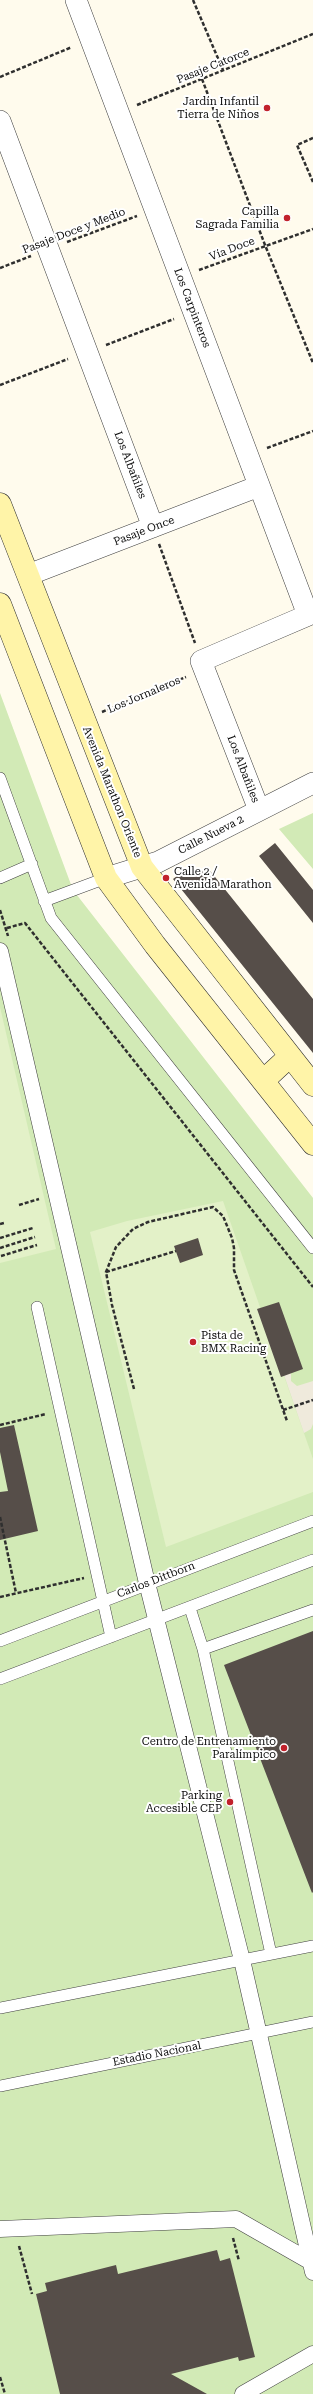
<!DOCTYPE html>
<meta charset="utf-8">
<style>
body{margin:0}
canvas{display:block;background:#fffbed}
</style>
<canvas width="313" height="2394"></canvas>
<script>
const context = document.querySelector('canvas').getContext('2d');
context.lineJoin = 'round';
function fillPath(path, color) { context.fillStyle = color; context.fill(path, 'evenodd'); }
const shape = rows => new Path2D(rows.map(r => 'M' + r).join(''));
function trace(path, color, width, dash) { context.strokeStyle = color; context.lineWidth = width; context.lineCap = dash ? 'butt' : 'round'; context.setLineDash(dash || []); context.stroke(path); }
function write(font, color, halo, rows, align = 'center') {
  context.font = font + ' "Roboto Serif",serif'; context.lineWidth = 4; context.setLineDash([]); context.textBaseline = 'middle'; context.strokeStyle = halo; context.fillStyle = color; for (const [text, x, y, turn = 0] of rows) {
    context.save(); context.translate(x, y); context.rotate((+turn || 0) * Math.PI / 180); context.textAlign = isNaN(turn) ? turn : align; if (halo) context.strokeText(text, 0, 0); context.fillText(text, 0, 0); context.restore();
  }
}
fillPath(shape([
 [0,693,73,890,313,1198,313,2394,0,2394],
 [313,813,313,869,279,829]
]), '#d2eab6');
fillPath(shape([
 [0,1007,56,1249,0,1263],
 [223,1201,313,1459,313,1492,166,1547,90,1232,127,1221]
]), '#e3f1c8');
fillPath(shape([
 [291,1373,291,1381,297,1386,313,1381,313,1424,311,1429,304,1433,284,1375]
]), '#efeadc');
fillPath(shape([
 [275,843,313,890,313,923,259,856],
 [207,867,313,999,313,1053,173,879,188,868,195,877],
 [198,1238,203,1255,180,1263,174,1246],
 [279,1302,303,1369,281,1377,257,1309],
 [14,1425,38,1531,0,1540,0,1492,8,1491,0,1452,0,1428],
 [313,1631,313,1892,312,1893,224,1665],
 [217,2250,220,2261,230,2258,255,2357,239,2361,238,2357,171,2374,207,2394,60,2394,36,2294,47,2291,45,2283,116,2265,118,2274]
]), '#564e49');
const service = shape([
 [0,778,51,918,313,1248],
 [0,878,32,864],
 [44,901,106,878],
 [37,1307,111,1637],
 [190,1608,203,1649,271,1954],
 [0,1641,313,1521],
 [203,1649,313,1610],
 [0,1679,313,1560],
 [0,2008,313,1946],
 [0,2086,313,2022]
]);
const pedestrian = shape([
 [0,951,147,1583,242,1960,313,2272],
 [0,2229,236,2219,313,2263],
 [243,2394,313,2354]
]);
const minor = shape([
 [76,0,308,615],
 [0,121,153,527],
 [28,575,259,486],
 [259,810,201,661,313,613],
 [106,878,158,862,313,783]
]);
const secondary = shape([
 [0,504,142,867,313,1085],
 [0,604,106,878,155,945,313,1144],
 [263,1081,290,1056]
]);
trace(service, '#404040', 12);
trace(pedestrian, '#404040', 17);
trace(minor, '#404040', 22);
trace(secondary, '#2f2f2f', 23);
trace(shape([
 [193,0,223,70],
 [0,77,72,47],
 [202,79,265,245,313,363],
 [137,105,313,34],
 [313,138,297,145,313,182],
 [67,242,137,216],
 [0,268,31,256],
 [199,270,313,229],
 [106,345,174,319],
 [0,385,68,359],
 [267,448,313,431],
 [159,544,195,643],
 [102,712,186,677],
 [0,910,8,936],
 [7,928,25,923,313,1287],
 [19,1205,39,1199],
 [0,1224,4,1223],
 [0,1238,33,1228],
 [0,1248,35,1237],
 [1,1256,37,1245],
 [106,1272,176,1251],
 [134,1389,112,1305,106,1272,116,1247,133,1229,148,1222,213,1207,223,1216,232,1238,234,1248,234,1270,287,1421],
 [283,1410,313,1400],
 [0,1425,46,1414],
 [0,1517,16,1593],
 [0,1597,84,1578],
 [233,2238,239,2261],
 [19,2246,32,2294],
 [0,2377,5,2394]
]), '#2f2f2f', 2.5, [4, 2]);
trace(service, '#fff', 11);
trace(pedestrian, '#fff', 16);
trace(minor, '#fff', 21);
trace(secondary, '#fff4a8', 22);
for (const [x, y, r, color] of [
 [267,108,4,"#c1212b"],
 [287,218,4,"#c1212b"],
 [166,878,4,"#c1212b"],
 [193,1342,4,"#c1212b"],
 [284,1748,4,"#c1212b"],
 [230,1802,4,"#c1212b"]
]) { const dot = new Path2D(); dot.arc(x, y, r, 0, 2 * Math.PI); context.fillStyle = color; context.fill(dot); trace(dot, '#fff', 1.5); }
write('11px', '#0d0d0d', '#fff', [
 ["Pasaje Catorce",213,66,-22],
 ["Pasaje Doce y Medio",74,231,-21],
 ["Vía Doce",232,249,-21],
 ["Los Carpinteros",192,308,69],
 ["Los Albañiles",130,465,69],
 ["Pasaje Once",144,531,-21],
 ["Los Jornaleros",144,695,-23],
 ["Los Albañiles",243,769,69],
 ["Avenida Marathon Oriente",112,792,68],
 ["Calle Nueva 2",211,835,-27],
 ["Carlos Dittborn",156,1580,-21],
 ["Estadio Nacional",157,2054,-11]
]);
write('11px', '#0d0d0d', '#fff', [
 ["Jardín Infantil",259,102],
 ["Tierra de Niños",259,115],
 ["Capilla",279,212],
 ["Sagrada Familia",279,225],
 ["Calle 2 /",174,872,"left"],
 ["Avenida Marathon",174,885,"left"],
 ["Pista de",201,1336,"left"],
 ["BMX Racing",201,1349,"left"],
 ["Centro de Entrenamiento",276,1742],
 ["Paralímpico",276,1755],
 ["Parking",222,1796],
 ["Accesible CEP",222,1809]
], 'right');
</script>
